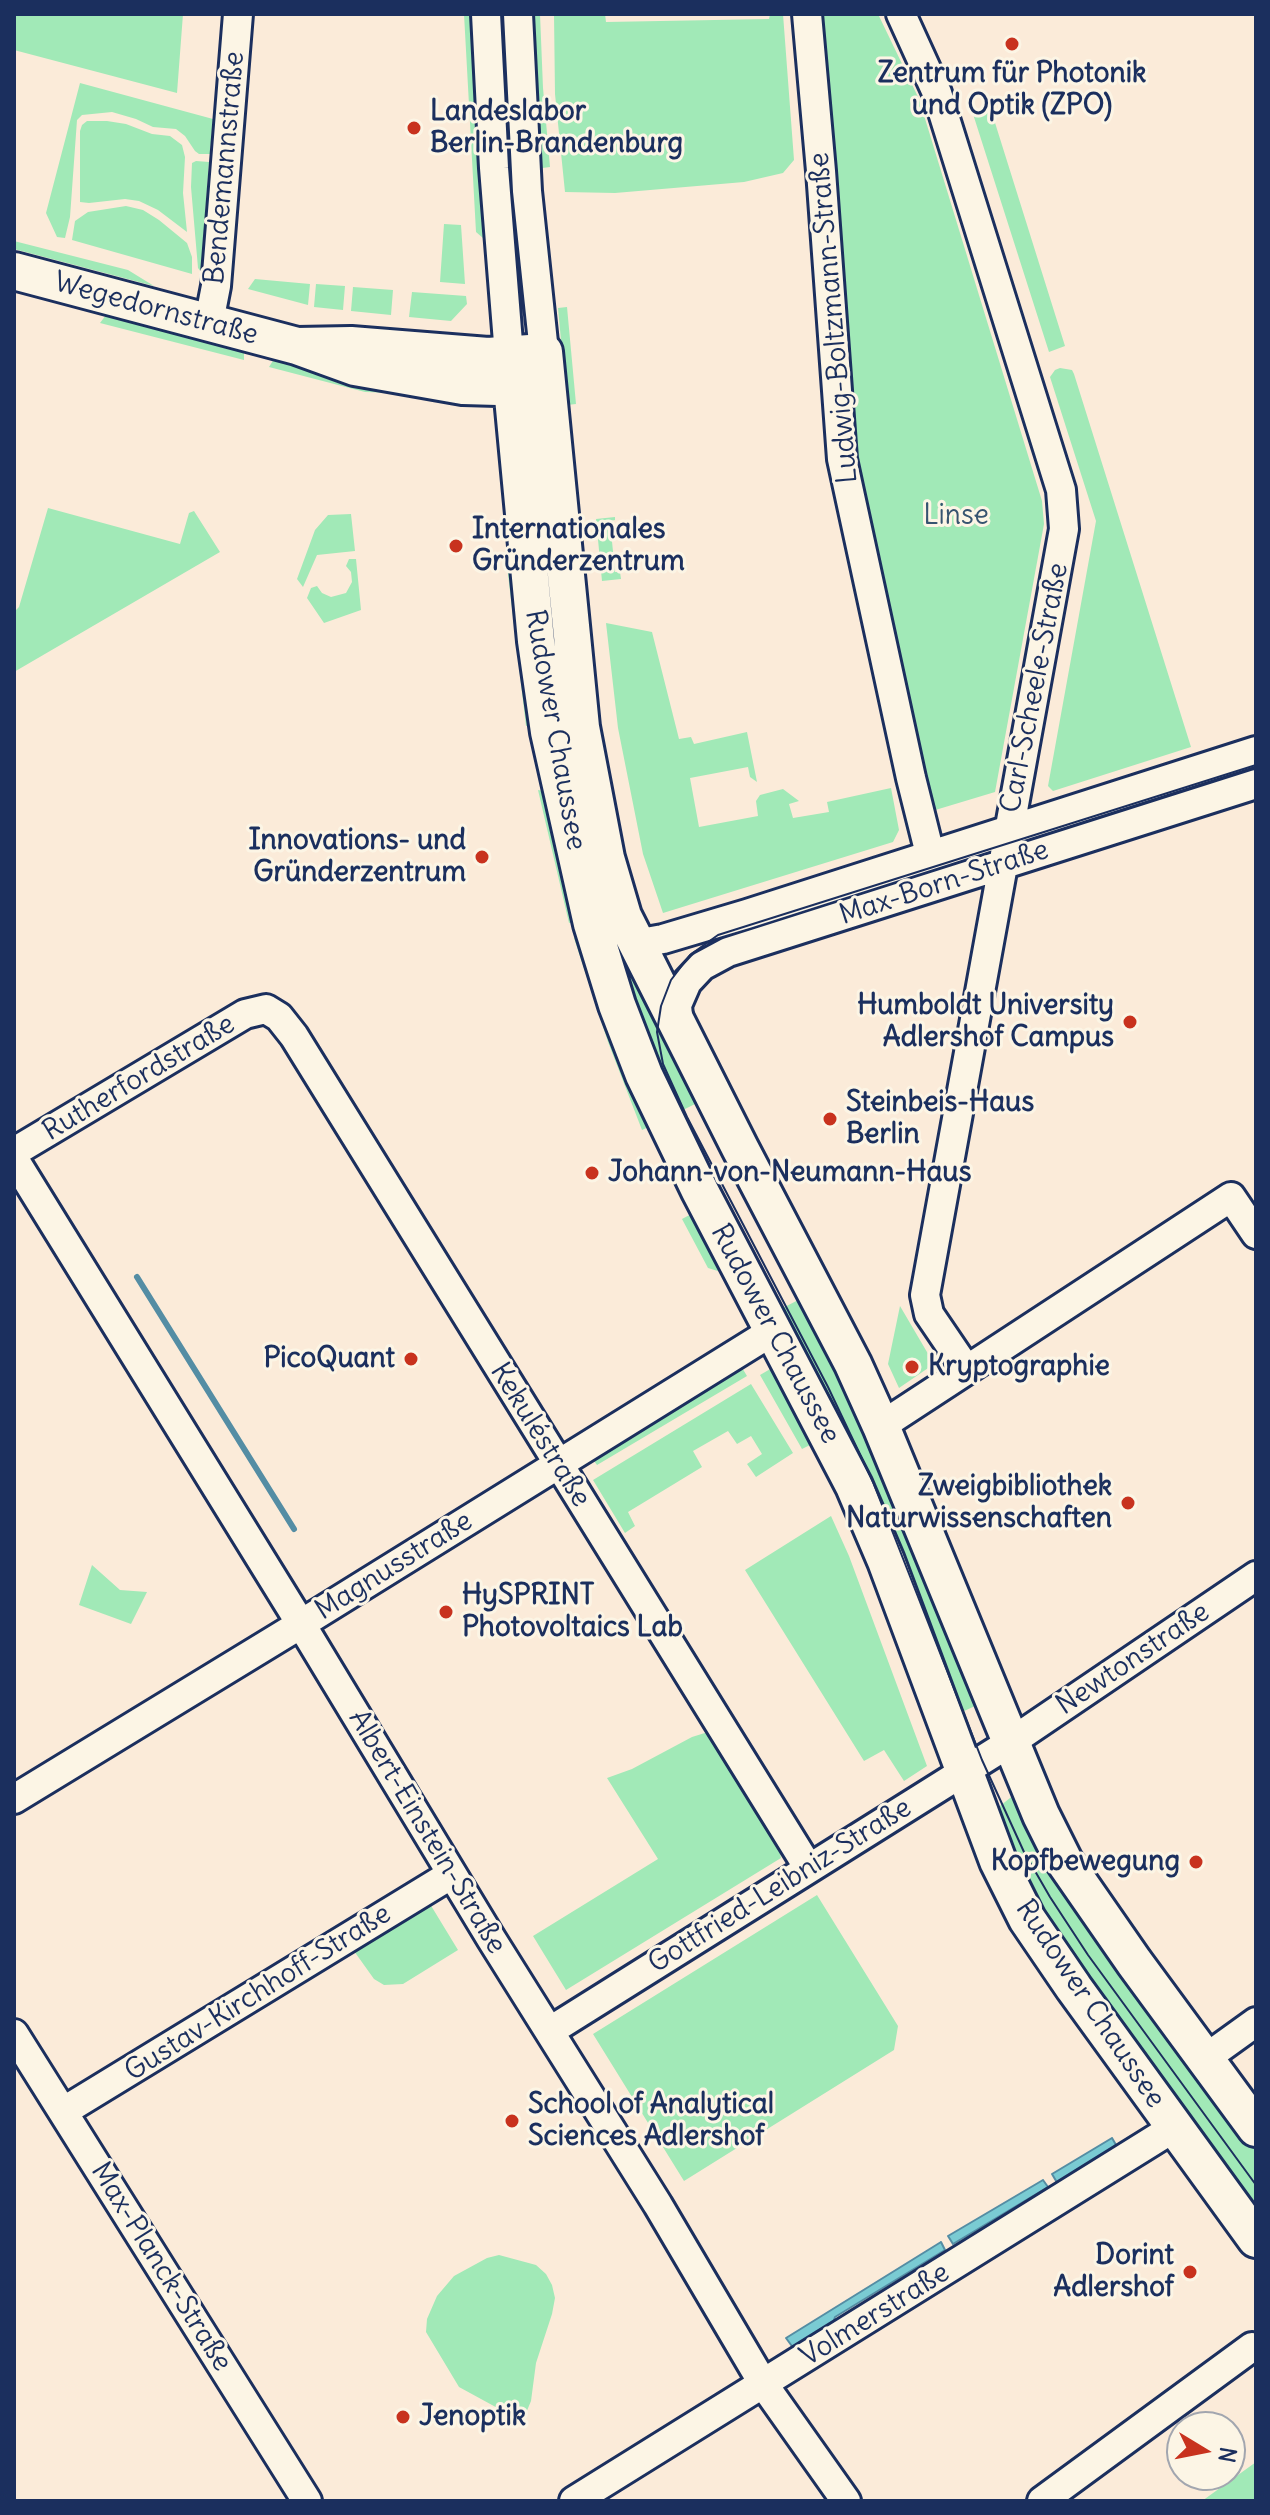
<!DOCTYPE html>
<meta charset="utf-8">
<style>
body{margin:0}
#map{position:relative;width:1270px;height:2515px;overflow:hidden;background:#fbebd9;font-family:Delius,sans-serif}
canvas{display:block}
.frame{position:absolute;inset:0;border:16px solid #1b2f5e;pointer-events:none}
.north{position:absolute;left:1166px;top:2411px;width:80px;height:80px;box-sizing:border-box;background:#fcf5e5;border:2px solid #a2a6af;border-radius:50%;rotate:100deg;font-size:22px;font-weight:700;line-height:32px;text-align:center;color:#1b2f5e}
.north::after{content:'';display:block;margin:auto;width:28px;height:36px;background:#c8321e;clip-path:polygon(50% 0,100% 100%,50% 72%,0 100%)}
</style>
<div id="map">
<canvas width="1270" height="2515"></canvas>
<div class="frame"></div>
<div class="north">N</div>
</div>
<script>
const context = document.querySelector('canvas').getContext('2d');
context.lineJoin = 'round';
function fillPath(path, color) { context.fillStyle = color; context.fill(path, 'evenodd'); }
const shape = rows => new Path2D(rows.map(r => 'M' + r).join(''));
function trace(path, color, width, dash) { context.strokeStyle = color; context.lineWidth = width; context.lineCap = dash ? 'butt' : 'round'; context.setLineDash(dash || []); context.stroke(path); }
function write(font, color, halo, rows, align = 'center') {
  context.font = font + ' Delius,sans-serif'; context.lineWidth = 6; context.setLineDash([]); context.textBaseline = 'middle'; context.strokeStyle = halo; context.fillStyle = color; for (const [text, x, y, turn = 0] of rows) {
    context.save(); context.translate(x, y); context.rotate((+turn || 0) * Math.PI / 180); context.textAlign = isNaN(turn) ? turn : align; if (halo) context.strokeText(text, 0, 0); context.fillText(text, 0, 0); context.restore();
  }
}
fillPath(shape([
 [14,14,183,14,177,93,14,50],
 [464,14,471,14,476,142,483,238,476,232],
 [496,14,508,14,528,294,514,296],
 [534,14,540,14,543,88,550,167,535,169,535,163,541,155],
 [554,14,605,14,606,22,769,19,770,14,783,14,794,160,783,173,744,182,615,193,565,192,555,94],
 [817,14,878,14,919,99,1042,501,1044,524,995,792,932,811,853,453],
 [80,83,213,119,210,154,199,154,195,151,185,136,176,129,153,127,136,119,112,112,82,115,77,120,70,217,65,238,57,237,46,213],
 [991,110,1065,346,1049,352,973,114],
 [87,121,107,121,126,124,152,134,170,136,182,145,185,157,183,193,187,232,158,210,139,201,125,199,89,203,80,202,80,131,82,125],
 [196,161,209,162,201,272,198,268,191,187,192,163],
 [126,206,143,210,159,220,187,243,192,257,192,274,72,240,75,221,88,212],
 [444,224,461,225,465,284,440,282],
 [14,241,128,270,154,286,14,249],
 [255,279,310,284,308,305,248,289],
 [316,284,345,286,343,310,314,307],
 [353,287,393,290,391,315,351,311],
 [412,292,466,296,467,304,451,321,409,317],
 [567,307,576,404,567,405,558,308],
 [106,315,244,351,244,360,100,323],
 [274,359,359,382,410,389,395,393,365,392,269,367],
 [1060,368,1072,370,1074,374,1191,747,1053,791,1048,786,1096,521,1050,377,1055,370],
 [48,508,180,544,189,513,194,511,220,552,14,672,14,612,19,607],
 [351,514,355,551,317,555,303,587,297,579,315,530,328,515],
 [615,517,615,520,610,521,615,572,620,572,621,579,602,581,596,519],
 [515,548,536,724,526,726,505,549],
 [349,559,356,559,361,610,324,623,307,598,311,588,317,586,322,593,331,597,346,593,352,582,351,572,346,566],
 [606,623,652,632,679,739,691,737,694,744,747,732,757,782,750,777,748,767,690,778,699,827,758,816,756,801,760,795,783,789,799,801,789,804,793,818,829,812,827,802,891,788,899,830,893,842,663,913,643,854,618,728],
 [1256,758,1256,778,1057,841,1053,822],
 [538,790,548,792,552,807,548,812,572,913,581,920,569,923],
 [618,926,699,1102,673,1115,604,930],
 [585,934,653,1125,642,1130,608,1042,574,938],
 [697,1211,731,1275,708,1268,682,1219],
 [806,1296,984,1702,953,1716,775,1312],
 [900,1306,934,1364,899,1388,888,1364],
 [738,1361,747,1376,597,1465,589,1454],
 [772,1368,814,1443,802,1449,760,1375],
 [751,1384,793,1453,756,1477,747,1464,762,1454,751,1436,737,1444,728,1431,693,1451,702,1467,628,1512,635,1526,625,1533,593,1480],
 [831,1516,849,1556,927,1766,904,1781,884,1750,864,1761,745,1570],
 [92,1565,120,1590,147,1592,131,1624,79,1605],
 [708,1732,778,1845,781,1858,566,1990,533,1936,658,1859,607,1778,632,1769,692,1737],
 [1020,1790,1147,1998,1256,2146,1256,2221,1072,1969,990,1814],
 [817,1895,898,2026,894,2050,684,2181,593,2034],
 [430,1904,458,1950,403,1984,384,1985,374,1979,354,1951],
 [499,2255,536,2265,546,2274,552,2285,555,2298,552,2314,536,2363,531,2401,526,2413,514,2417,459,2387,426,2332,427,2319,437,2296,454,2276,487,2258],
 [1256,2462,1256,2501,1202,2501]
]), '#a1e9b7');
const water = shape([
 [1112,2138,1119,2150,1059,2186,1052,2174,1112,2138],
 [1043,2180,1048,2187,953,2244,948,2236,1043,2180],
 [941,2242,945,2250,835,2317,832,2326,794,2349,786,2338,941,2242]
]);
fillPath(water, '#7acbd3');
trace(water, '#548da4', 2);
trace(shape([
 [137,1277,294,1529]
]), '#548da4', 6);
const minor = shape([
 [486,14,494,168,509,355],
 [518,14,527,191,544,352],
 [807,14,821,171,842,459,911,778,930,854],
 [901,14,937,93,1061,490,1064,529,925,1295,929,1314,967,1370],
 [209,322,216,286,238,14],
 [635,944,663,939,747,914,1256,751],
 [679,1028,677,1005,687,982,702,966,728,952,1256,784],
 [14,1152,245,1014,266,1009,279,1017,294,1036,808,1867],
 [14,1159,301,1624,492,1940,658,2205,764,2385,846,2501],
 [881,1426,1231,1197,1256,1234],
 [14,1799,301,1624,773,1331],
 [550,2031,1011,1742,1256,1576],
 [14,2034,307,2501],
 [1206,2058,1256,2022],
 [64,2111,452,1874],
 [574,2501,1175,2127],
 [1042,2501,1252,2347]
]);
const major = shape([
 [14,271,297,346,355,367,463,386,498,387,537,384],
 [297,346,351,345,488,356,544,352,581,727,606,858,623,916,740,1148,853,1364,881,1426,1041,1815,1064,1861,1134,1962,1256,2128],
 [509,355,536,641,549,732,592,924,617,1005,644,1075,700,1191,854,1486,886,1561,998,1861,1027,1919,1074,1988,1256,2239]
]);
trace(minor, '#1b2f5e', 34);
trace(major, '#1b2f5e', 42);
trace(minor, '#fcf5e5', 28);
trace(major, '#fcf5e5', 36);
trace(shape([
 [1256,765,718,935,690,955,671,980,661,1006,657,1032,663,1064,687,1117,828,1387,873,1482,982,1760,1024,1852,1050,1897,1088,1955,1256,2185]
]), '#1b2f5e', 2);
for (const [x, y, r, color] of [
 [1012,44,8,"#c8321e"],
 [414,128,8,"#c8321e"],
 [456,546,8,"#c8321e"],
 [482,857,8,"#c8321e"],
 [1130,1022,8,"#c8321e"],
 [830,1119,8,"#c8321e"],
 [592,1173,8,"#c8321e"],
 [411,1359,8,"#c8321e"],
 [912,1367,8,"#c8321e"],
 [1128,1503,8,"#c8321e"],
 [446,1612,8,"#c8321e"],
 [1196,1862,8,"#c8321e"],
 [512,2121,8,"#c8321e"],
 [1190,2272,8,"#c8321e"],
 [403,2417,8,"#c8321e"]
]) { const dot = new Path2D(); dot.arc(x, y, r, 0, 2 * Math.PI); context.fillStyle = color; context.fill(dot); trace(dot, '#fcf5e5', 3); }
write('bold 28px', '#1b2f5e', '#fcf5e5', [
 ["Zentrum für Photonik",1012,74,"center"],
 ["und Optik (ZPO)",1012,106,"center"],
 ["Landeslabor",430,112],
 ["Berlin-Brandenburg",430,144],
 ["Internationales",472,530],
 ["Gründerzentrum",472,562],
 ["Innovations- und",466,841,"right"],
 ["Gründerzentrum",466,873,"right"],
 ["Humboldt University",1114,1006,"right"],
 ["Adlershof Campus",1114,1038,"right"],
 ["Steinbeis-Haus",846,1103],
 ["Berlin",846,1135],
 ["Johann-von-Neumann-Haus",608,1173],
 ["PicoQuant",395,1359,"right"],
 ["Kryptographie",928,1367],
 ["Zweigbibliothek",1112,1487,"right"],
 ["Naturwissenschaften",1112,1519,"right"],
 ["HySPRINT",462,1596],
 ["Photovoltaics Lab",462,1628],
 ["Kopfbewegung",1180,1862,"right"],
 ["School of Analytical",528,2105],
 ["Sciences Adlershof",528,2137],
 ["Dorint",1174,2256,"right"],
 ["Adlershof",1174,2288,"right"],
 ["Jenoptik",419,2417]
], 'left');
write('28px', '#1b2f5e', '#fcf5e5', [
 ["Bendemannstraße",225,168,-85],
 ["Wegedornstraße",156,309,15],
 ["Ludwig-Boltzmann-Straße",834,318,-95],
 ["Carl-Scheele-Straße",1035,688,-79],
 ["Rudower Chaussee",555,730,80],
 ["Max-Born-Straße",944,883,-18],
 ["Rutherfordstraße",139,1078,-31],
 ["Rudower Chaussee",775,1334,62],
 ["Kekuléstraße",540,1435,58],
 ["Magnusstraße",394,1566,-32],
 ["Newtonstraße",1133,1659,-34],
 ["Albert-Einstein-Straße",427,1832,59],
 ["Gottfried-Leibniz-Straße",780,1886,-32],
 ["Gustav-Kirchhoff-Straße",258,1993,-32],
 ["Rudower Chaussee",1090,2004,56],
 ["Max-Planck-Straße",161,2267,58],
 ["Volmerstraße",875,2315,-32]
]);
write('28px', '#365470', '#fcf5e5', [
 ["Linse",956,516]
]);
</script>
